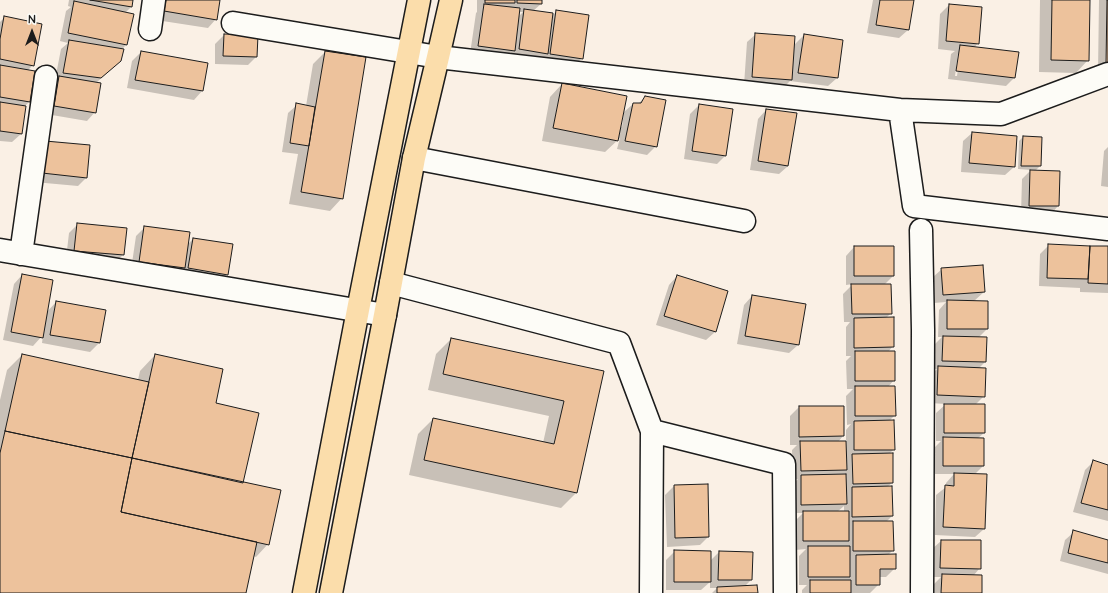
<!DOCTYPE html>
<style>
body{margin:0}
#map{position:relative;width:1108px;height:593px;overflow:hidden;background:#faf0e5;font-family:"Architects Daughter",sans-serif}
canvas{display:block}
.north{position:absolute;left:12px;top:12px;width:40px;height:40px;-webkit-text-stroke:3px #fdfcf7;paint-order:stroke;rotate:0deg;font-size:11px;font-weight:700;line-height:16px;text-align:center;color:#1c1c1c}
.north::after{content:'';display:block;margin:auto;width:14px;height:18px;background:#1c1c1c;clip-path:polygon(50% 0,100% 100%,50% 72%,0 100%)}
</style>
<div id="map">
<canvas width="1108" height="593"></canvas>
<div class="north">N</div>
</div>
<script>
const context = document.querySelector('canvas').getContext('2d');
context.lineJoin = 'round';
function fillPath(path, color) { context.fillStyle = color; context.fill(path, 'evenodd'); }
const shape = rows => new Path2D(rows.map(r => 'M' + r).join(''));
function trace(path, color, width, dash) { context.strokeStyle = color; context.lineWidth = width; context.lineCap = dash ? 'butt' : 'round'; context.setLineDash(dash || []); context.stroke(path); }
fillPath(shape([
 [69,0,132,0,131,7,125,13,126,45,121,50,120,61,96,83,95,112,87,121,46,114,55,80,61,49,68,43,60,41,66,11,71,7,68,6],
 [159,0,219,0,216,19,208,28,156,20],
 [477,0,541,0,541,4,533,11,554,14,557,11,582,58,573,67,542,62,542,57,538,62,511,58,511,52,505,59,470,54,476,13,477,12],
 [519,12,523,12,518,17],
 [873,0,913,0,908,30,899,38,867,33],
 [1040,0,1089,0,1088,60,1076,73,1039,72],
 [1099,0,1108,0,1108,72,1098,72],
 [949,5,978,43,974,48,1014,78,1006,86,948,79,951,54,955,51,938,49,940,14],
 [958,54,960,54,957,76,955,76],
 [4,18,33,65,28,70,29,102,25,106,21,134,12,142,0,141,0,22],
 [756,34,794,45,804,35,837,78,828,86,790,81,783,88,744,85,747,42],
 [224,35,256,57,248,65,215,64,215,44],
 [141,52,207,64,202,91,194,100,127,88,132,61],
 [325,52,342,198,330,211,289,204,298,154,282,152,288,113,297,105,306,106,313,64],
 [562,84,622,127,624,112,633,104,638,104,645,97,656,146,647,155,617,149,620,138,605,152,542,141,550,97],
 [699,105,725,156,717,164,684,159,690,114],
 [766,110,788,166,779,174,750,170,758,119],
 [972,133,1014,167,1005,175,961,172,963,141],
 [1023,137,1040,166,1035,171,1058,206,1050,215,1021,214,1022,179,1031,170,1018,169,1019,141],
 [1108,147,1108,187,1101,186,1104,151],
 [37,151,86,178,78,186,34,182],
 [77,225,123,255,114,263,66,259,69,233],
 [145,227,187,245,193,239,227,274,219,283,131,270,136,236],
 [1049,245,1108,247,1108,293,1080,292,1080,288,1039,286,1040,254],
 [854,247,893,276,884,285,891,313,886,318,893,346,888,352,894,380,888,387,895,415,889,421,894,449,889,454,892,483,887,487,892,516,886,522,893,550,888,555,895,568,886,577,879,577,879,584,870,593,802,593,802,590,807,585,799,585,799,556,806,549,795,550,795,521,803,513,793,513,793,484,798,479,793,479,792,450,797,445,790,445,790,416,799,407,843,436,838,442,846,442,846,430,851,424,847,425,846,396,853,389,847,389,846,361,851,356,846,356,846,327,850,322,844,322,843,294,853,284,846,285,846,256],
 [844,506,844,512,837,512],
 [942,269,984,292,974,301,987,329,978,338,985,362,978,369,984,396,975,405,984,433,977,439,983,466,974,475,984,529,975,537,935,535,936,495,946,487,946,483,954,474,935,474,935,447,941,441,936,441,936,413,946,404,929,403,930,376,937,369,934,369,934,345,942,337,938,337,939,310,946,302,934,303,933,277],
 [22,275,46,313,56,302,105,311,99,343,90,352,42,343,43,335,33,346,3,340,14,284],
 [677,276,727,292,715,332,706,340,656,325,669,285],
 [752,296,798,345,789,353,737,344,744,305],
 [451,339,603,372,576,493,561,508,409,475,418,434,433,419,543,443,549,416,428,390,436,354],
 [22,355,138,380,140,371,155,355,215,404,242,483,268,544,256,557,253,556,245,593,0,593,0,400,7,370],
 [1093,462,1108,466,1108,521,1073,512,1085,470],
 [674,486,708,537,700,545,667,547,665,495],
 [1074,532,1108,541,1108,574,1060,561,1065,540],
 [941,541,980,541,980,568,973,576,981,593,933,593,934,584,941,577,932,577,932,549],
 [675,551,710,561,719,552,752,553,751,580,745,586,757,593,712,593,717,588,710,588,710,582,701,590,666,590,666,560]
]), '#0003');
const building = shape([
 [90,0,133,0,132,7,90,0],
 [166,0,220,0,217,20,164,11,166,0],
 [485,0,515,0,515,3,485,3,485,0],
 [517,0,542,0,542,4,517,3,517,0],
 [880,0,914,0,909,30,876,25,880,0],
 [1052,0,1090,0,1089,61,1051,60,1052,0],
 [1107,0,1108,0,1108,64,1106,64,1107,0],
 [74,1,134,14,127,45,68,33,74,1],
 [484,4,520,8,515,51,478,46,484,4],
 [949,4,982,7,979,44,946,41,949,4],
 [524,9,553,13,548,54,519,49,524,9],
 [556,10,589,15,583,59,550,54,556,10],
 [4,16,42,24,34,66,0,59,0,39,4,16],
 [755,33,795,36,792,80,752,77,755,33],
 [224,34,258,35,257,57,223,56,224,34],
 [804,34,843,40,838,78,798,73,804,34],
 [69,40,124,49,121,61,101,78,63,73,69,40],
 [960,45,1019,52,1015,78,956,71,960,45],
 [141,51,208,63,203,91,135,80,141,51],
 [325,51,366,57,343,199,301,192,325,51],
 [0,65,35,71,30,102,0,97,0,65],
 [59,76,101,83,96,113,54,106,59,76],
 [562,83,627,96,618,141,553,128,562,83],
 [645,96,666,100,657,147,625,141,633,103,641,103,645,96],
 [0,102,26,106,22,134,0,131,0,102],
 [296,103,315,107,309,146,290,143,296,103],
 [699,104,733,109,726,156,692,151,699,104],
 [766,109,797,113,788,166,758,161,766,109],
 [972,132,1017,136,1015,167,969,163,972,132],
 [1023,136,1042,137,1041,166,1021,166,1023,136],
 [45,141,90,145,87,178,42,173,45,141],
 [1030,170,1060,171,1059,206,1029,206,1030,170],
 [77,223,127,228,124,255,74,251,77,223],
 [144,226,190,232,185,268,139,262,144,226],
 [193,238,233,244,228,275,188,268,193,238],
 [1048,244,1090,246,1088,279,1047,278,1048,244],
 [854,246,894,246,894,276,854,276,854,246],
 [1090,246,1108,246,1108,284,1088,283,1090,246],
 [983,265,985,292,943,295,941,268,983,265],
 [22,274,53,280,43,338,11,332,22,274],
 [677,275,728,291,716,332,664,316,677,275],
 [851,284,891,284,892,314,852,314,851,284],
 [752,295,806,304,799,345,745,336,752,295],
 [947,300,988,301,988,329,947,329,947,300],
 [56,301,106,310,100,343,50,335,56,301],
 [894,317,894,347,854,348,854,318,894,317],
 [943,336,987,337,986,362,942,361,943,336],
 [451,338,604,371,577,493,424,460,433,418,554,444,564,401,443,374,451,338],
 [855,351,895,351,895,381,855,381,855,351],
 [22,354,149,382,132,458,5,431,22,354],
 [155,354,223,369,216,403,259,413,243,483,132,458,155,354],
 [938,366,986,368,985,397,937,395,938,366],
 [855,386,895,386,896,416,855,416,855,386],
 [944,404,985,404,985,433,944,433,944,404],
 [799,406,844,406,844,436,799,437,799,406],
 [894,420,895,450,854,450,854,421,894,420],
 [5,431,132,458,121,512,257,542,246,593,0,593,0,453,5,431],
 [943,437,984,438,984,466,943,466,943,437],
 [800,441,846,441,847,470,801,471,800,441],
 [893,453,893,483,853,484,852,454,893,453],
 [132,458,281,490,269,545,121,512,132,458],
 [1093,460,1108,465,1108,510,1081,503,1093,460],
 [954,473,987,474,985,529,943,527,945,485,954,486,954,473],
 [846,474,847,504,801,505,801,475,846,474],
 [708,484,709,537,675,538,674,485,708,484],
 [892,486,893,516,852,517,852,487,892,486],
 [803,511,849,511,849,541,803,541,803,511],
 [853,521,893,521,894,551,853,551,853,521],
 [1073,530,1108,540,1108,563,1068,553,1073,530],
 [941,540,981,540,981,569,940,568,941,540],
 [808,546,850,546,850,577,808,577,808,546],
 [674,550,711,551,711,582,674,582,674,550],
 [719,551,753,552,752,580,718,580,719,551],
 [896,554,896,569,880,569,880,585,856,585,856,555,896,554],
 [942,574,982,575,982,593,941,593,942,574],
 [810,580,851,580,851,593,810,593,810,580],
 [757,585,758,593,717,593,717,587,757,585]
]);
fillPath(building, '#edc29c');
trace(building, '#1c1c1c', 1);
const street = shape([
 [233,23,438,57,900,110,1001,114,1108,74],
 [150,29,154,0],
 [900,110,914,206,1108,229],
 [414,158,744,221],
 [921,230,923,330,922,593],
 [0,250,385,315],
 [21,254,46,77],
 [391,283,619,343,652,431,651,593],
 [652,431,784,464,785,593]
]);
const primary = shape([
 [304,593,358,310,419,0],
 [331,593,385,315,414,158,438,57,451,0]
]);
trace(street, '#1c1c1c', 25);
trace(primary, '#1c1c1c', 25);
trace(street, '#fdfcf7', 22);
trace(primary, '#fbddab', 22);
</script>
